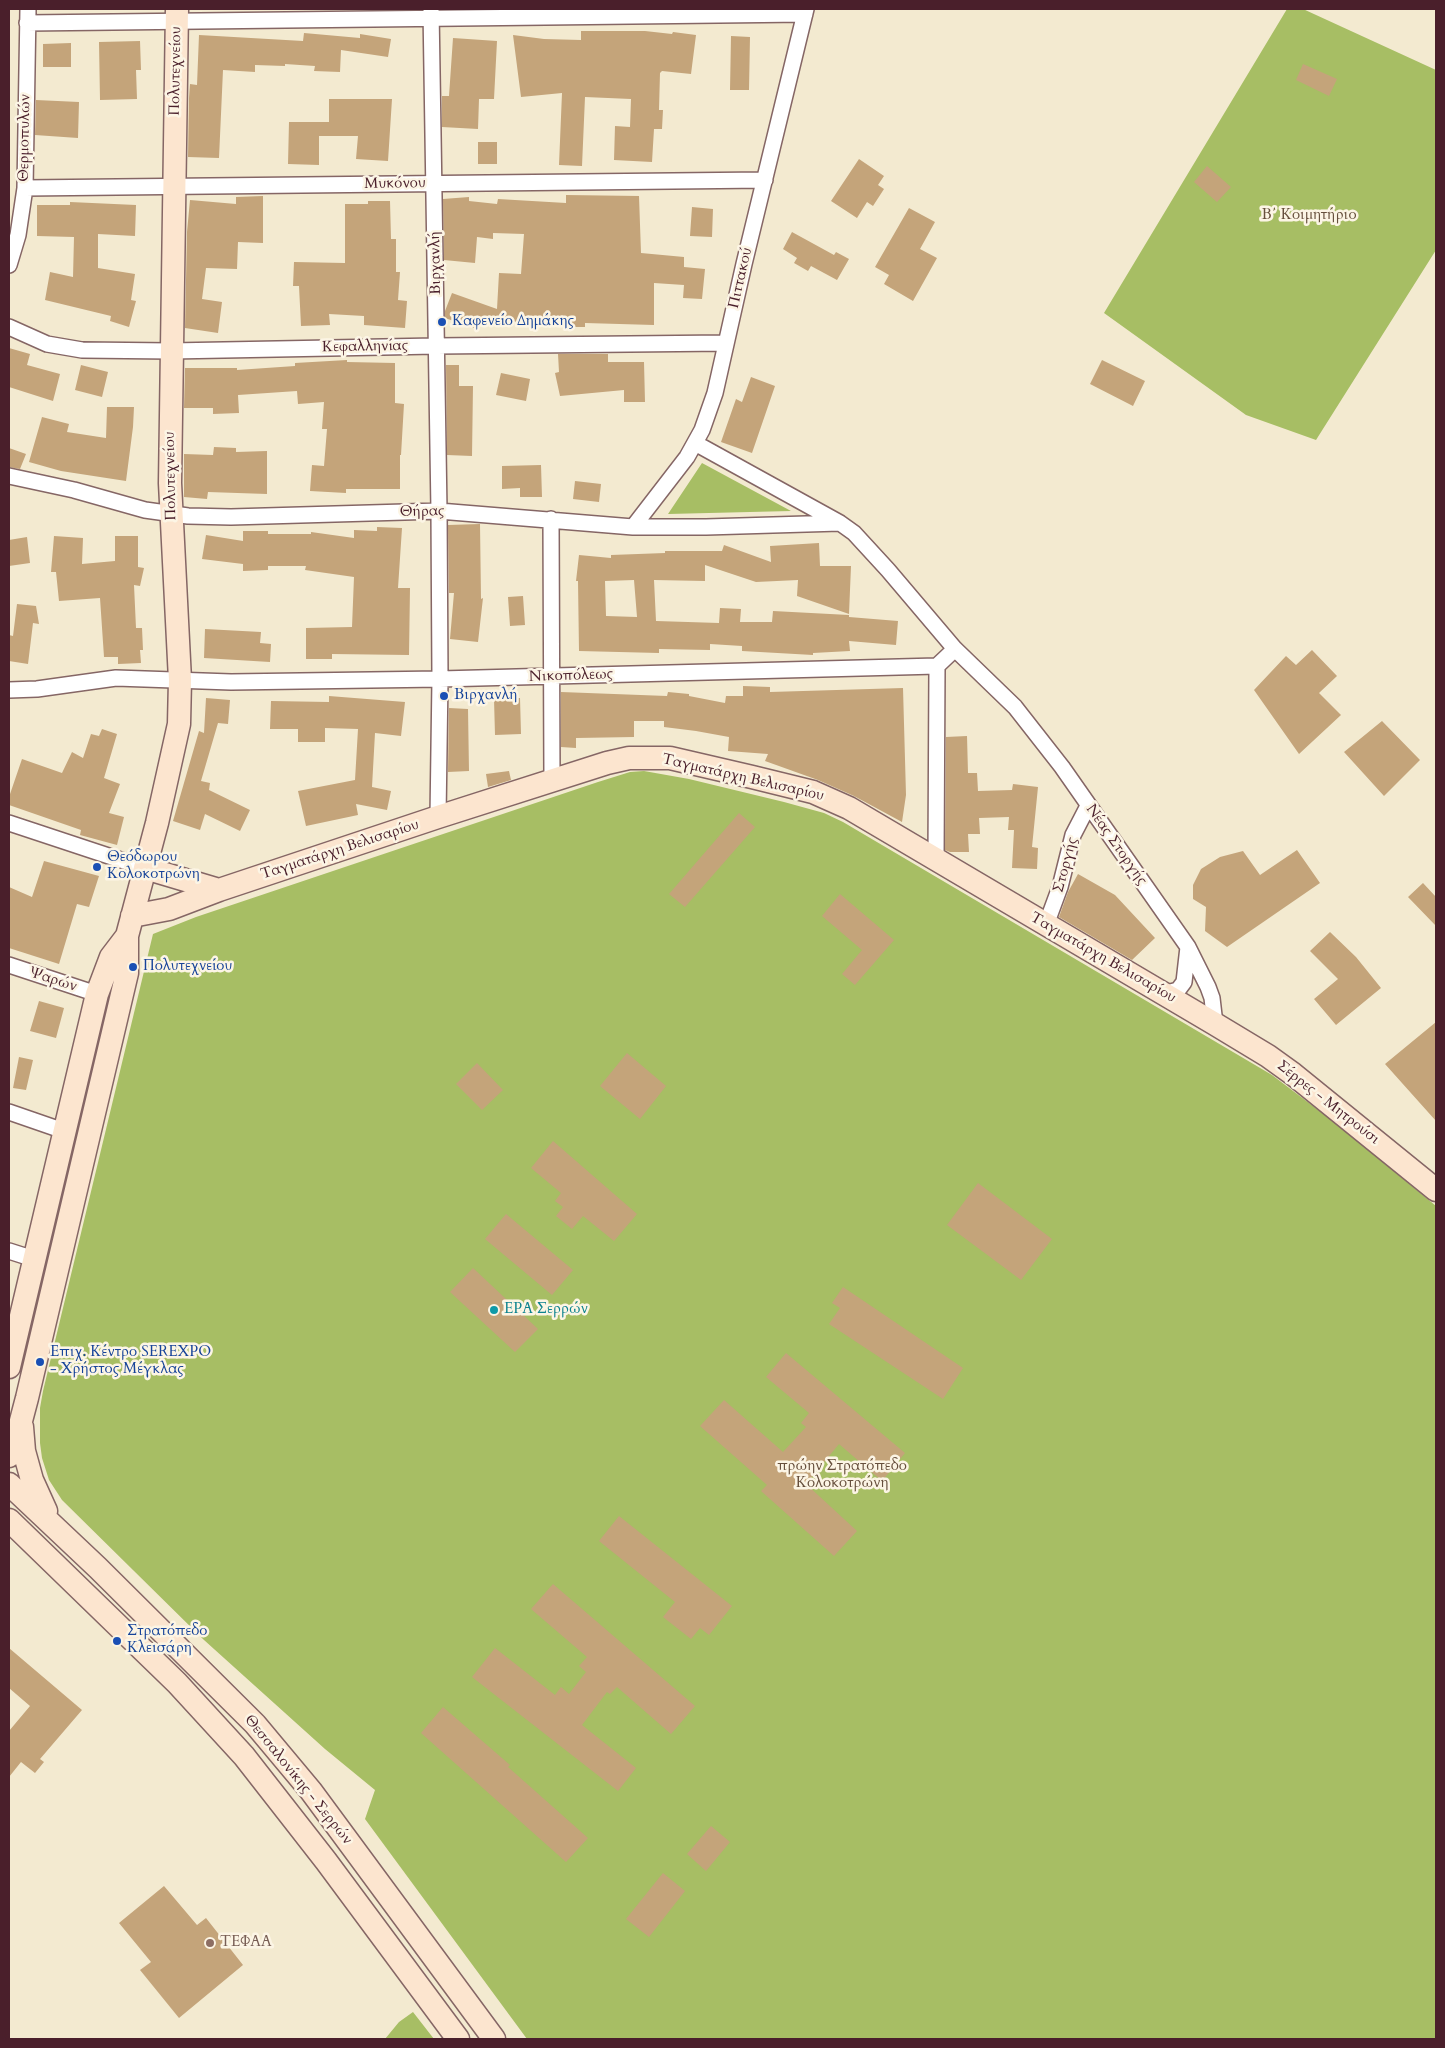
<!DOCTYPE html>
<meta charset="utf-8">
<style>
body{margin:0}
#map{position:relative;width:1445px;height:2048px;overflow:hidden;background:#f3ead0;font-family:Cardo,serif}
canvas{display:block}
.frame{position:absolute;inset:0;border:10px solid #4a1f2b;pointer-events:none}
</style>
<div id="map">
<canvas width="1445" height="2048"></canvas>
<div class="frame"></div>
</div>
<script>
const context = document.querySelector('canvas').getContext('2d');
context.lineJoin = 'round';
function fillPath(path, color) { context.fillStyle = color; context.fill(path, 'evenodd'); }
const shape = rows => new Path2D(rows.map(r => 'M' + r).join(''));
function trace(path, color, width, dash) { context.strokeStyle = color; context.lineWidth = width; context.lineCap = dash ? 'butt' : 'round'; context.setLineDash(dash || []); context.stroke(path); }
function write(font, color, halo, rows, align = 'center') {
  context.font = font + ' Cardo,serif'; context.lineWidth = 5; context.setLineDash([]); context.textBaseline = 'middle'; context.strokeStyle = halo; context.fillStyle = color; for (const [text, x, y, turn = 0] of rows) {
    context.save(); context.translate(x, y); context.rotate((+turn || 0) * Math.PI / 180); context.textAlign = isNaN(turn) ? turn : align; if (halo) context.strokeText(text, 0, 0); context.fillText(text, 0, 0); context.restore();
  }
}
fillPath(shape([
 [1287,9,1303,9,1436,70,1436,250,1316,440,1246,415,1104,313],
 [702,463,791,511,668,514],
 [644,771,689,779,784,802,824,813,843,822,1272,1075,1338,1125,1436,1206,1436,2039,527,2039,365,1819,375,1790,325,1749,204,1640,62,1500,49,1480,42,1458,40,1443,40,1408,43,1391,153,934,196,917,598,782,630,772],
 [413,2012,434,2039,385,2039,399,2022]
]), '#a7be64');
fillPath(shape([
 [581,31,645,31,672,34,673,32,696,35,691,74,662,71,660,73,659,110,663,110,662,129,654,129,652,162,614,160,615,126,630,127,631,99,585,97,582,166,559,165,562,93,521,97,513,35,544,39,581,40],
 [304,33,360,38,360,34,391,39,388,57,341,50,340,72,314,71,315,66,285,64,285,66,255,65,255,72,223,70,219,158,188,157,189,98,190,84,197,85,199,35,303,41],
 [731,36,750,37,749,90,730,90],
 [453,38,497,41,494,99,479,99,478,129,442,127,442,96,449,96],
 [140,41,141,70,136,70,137,99,100,100,99,42],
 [71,43,71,67,43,67,43,44],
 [1303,64,1337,79,1329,96,1296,80],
 [329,99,392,99,388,161,356,159,358,136,319,136,319,165,288,164,289,122,329,122],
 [36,100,79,102,78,138,35,135],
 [478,142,497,142,497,164,478,164],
 [859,159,884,176,878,185,884,189,873,206,867,202,857,218,831,201],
 [1207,166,1231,187,1217,202,1194,182],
 [566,195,639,196,641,253,684,257,684,267,705,269,702,299,683,298,684,285,654,283,654,325,585,323,585,327,567,327,567,324,546,323,544,312,542,323,481,320,477,329,445,318,445,311,452,293,497,309,499,273,521,274,524,234,493,233,493,239,477,237,475,263,444,260,443,199,469,197,469,201,497,204,498,199,566,203],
 [263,196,263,243,238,242,237,269,206,268,202,299,222,302,218,333,185,328,187,232,190,200,236,204,236,197],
 [368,201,390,201,391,239,396,239,396,272,400,272,398,300,407,301,405,328,364,325,364,316,329,314,330,325,301,326,299,286,293,286,294,262,345,263,345,204,368,204],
 [70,202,136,205,135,236,98,234,98,268,135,274,131,300,136,301,129,327,110,321,111,316,45,300,50,272,73,277,74,237,37,236,37,205,70,205],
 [692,207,713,209,712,237,690,236],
 [909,208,935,222,920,249,937,258,913,301,884,284,889,275,875,267],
 [792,232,834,255,836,252,849,259,837,280,811,266,808,271,794,263,797,258,783,249],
 [9,348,30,354,27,365,60,374,53,401,9,387],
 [558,354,608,354,608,362,644,362,645,402,624,402,624,390,560,396,555,373,559,372],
 [347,360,347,362,395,363,395,403,404,404,401,455,400,455,400,489,346,489,346,493,310,491,312,465,324,466,327,429,322,429,324,402,298,404,297,391,238,395,239,413,213,414,213,408,184,408,185,368,237,368,237,370,295,366,295,363],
 [1102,360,1145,381,1133,406,1090,384],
 [81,365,108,372,102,397,75,390],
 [446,365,459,365,459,386,473,386,472,456,447,455],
 [501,373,530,379,526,401,496,395],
 [751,377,775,386,752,453,721,442,736,399,742,402],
 [107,407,134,407,133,427,126,481,61,471,29,462,42,417,69,424,67,432,106,438],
 [214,447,236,448,236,452,267,451,267,494,208,492,207,499,184,497,184,454,213,455],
 [9,448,26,454,20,469,9,467],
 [541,465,542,497,520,497,520,488,502,489,502,466],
 [575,481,601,484,599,502,573,499],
 [480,524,481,599,483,598,478,642,450,639,454,593,449,593,448,525],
 [377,527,402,528,398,588,410,588,409,655,332,654,332,659,306,659,306,628,352,627,354,577,305,570,306,566,268,566,268,570,243,571,243,564,202,559,206,535,243,541,243,531,268,531,268,534,311,534,311,532,354,538,354,530,377,531],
 [54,536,83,538,82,564,115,561,115,536,138,536,138,567,144,568,140,586,134,585,136,628,142,628,143,650,140,650,141,663,118,664,118,657,104,657,100,598,59,601,56,572,51,572],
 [27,537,30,563,9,566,9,540],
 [819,543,820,566,851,566,849,614,797,596,798,580,756,582,705,565,705,581,654,580,656,621,719,623,720,608,741,609,740,622,772,622,773,611,849,615,849,617,898,621,896,645,849,641,850,651,813,653,813,655,742,651,742,646,710,644,710,650,659,649,659,653,579,651,578,581,576,581,579,555,611,558,611,555,665,553,665,551,722,551,724,545,771,562,770,546],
 [634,580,637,617,606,616,605,581],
 [523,596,525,625,510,626,508,597],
 [17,604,36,606,39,624,33,623,28,664,9,661,9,635,13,636],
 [205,629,261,632,260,643,271,644,270,662,204,658],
 [1312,650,1337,676,1319,693,1341,715,1299,754,1254,690,1286,656,1296,665],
 [743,686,770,687,770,692,903,688,906,795,902,822,854,796,818,780,765,761,768,754,728,751,729,737,696,731,664,727,664,721,634,721,634,737,576,738,576,748,561,747,561,692,667,696,668,692,689,694,689,696,725,703,726,696,743,696],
 [329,696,405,702,401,736,375,733,372,787,391,791,387,810,356,804,358,815,306,826,298,791,355,780,358,729,325,728,325,742,298,742,298,729,270,729,271,701,329,702],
 [206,698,230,700,228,724,218,723,201,781,210,783,209,790,250,810,240,831,205,814,200,830,173,821,199,731,204,733],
 [520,698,521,734,495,735,494,699],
 [449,708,468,709,469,771,448,772],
 [1382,721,1420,760,1384,796,1344,752],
 [102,729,117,734,104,778,120,784,109,813,124,817,117,845,80,835,81,830,9,805,9,797,22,759,62,773,72,752,83,758,91,734,99,736],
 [967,736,968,773,977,773,978,791,1012,790,1013,784,1038,787,1032,847,1038,848,1037,869,1012,868,1014,830,1008,830,1009,817,979,818,980,834,968,834,969,852,950,852,945,850,946,737],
 [509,771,511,780,488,787,486,774],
 [739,813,755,827,685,907,669,894],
 [1297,850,1320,883,1227,947,1205,931,1206,907,1193,899,1193,885,1201,869,1220,857,1243,851,1260,875],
 [44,861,99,876,89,907,77,904,59,964,9,948,9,887,32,897],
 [1078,874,1115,895,1155,938,1132,960,1059,917,1068,892],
 [1423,883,1436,897,1436,926,1408,897],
 [840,894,894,940,855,985,842,974,862,950,822,916],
 [1330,932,1356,957,1381,988,1336,1025,1314,999,1338,979,1310,951],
 [39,1001,64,1008,56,1038,30,1031],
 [1436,1022,1436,1121,1385,1064],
 [627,1053,666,1086,640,1119,600,1086],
 [19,1057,33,1060,26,1090,13,1088],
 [477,1063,503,1090,482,1110,456,1084],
 [553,1141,637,1214,614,1241,583,1216,572,1229,556,1216,563,1207,555,1201,561,1193,531,1168],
 [978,1183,1052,1239,1021,1280,947,1225],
 [506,1214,573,1270,552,1295,485,1239],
 [473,1268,538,1329,515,1352,450,1292],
 [843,1287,963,1368,943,1399,829,1324,840,1308,832,1303],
 [786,1353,905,1453,882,1481,839,1444,806,1484,857,1531,834,1556,761,1491,767,1485,700,1426,724,1400,783,1452,806,1427,801,1423,809,1413,766,1377],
 [619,1516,732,1606,709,1635,700,1628,691,1639,663,1617,675,1602,599,1541],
 [553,1584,695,1706,671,1734,617,1687,610,1694,607,1692,582,1725,636,1768,618,1791,472,1677,495,1648,555,1695,561,1687,569,1694,586,1672,579,1666,587,1657,531,1609],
 [9,1648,82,1710,40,1759,44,1762,35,1773,21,1762,9,1777,9,1731,30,1706,9,1688],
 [443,1707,510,1765,508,1767,588,1838,566,1862,421,1733],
 [711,1826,730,1842,706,1871,687,1854],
 [663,1873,685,1891,649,1937,626,1919],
 [164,1886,197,1925,206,1918,243,1965,179,2018,140,1970,151,1962,119,1923]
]), '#c4a47a');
const street = shape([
 [431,9,439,511,440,679,438,817],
 [27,23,805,14],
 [25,188,765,180],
 [9,265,18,235,25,188,28,9],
 [9,327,47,344,82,350,171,351,436,346,726,343],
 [695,443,840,523,854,533,888,570,955,649,1015,707,1062,767,1188,947,1208,987,1212,998,1215,1024],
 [9,476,74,490,145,510,188,516,231,517,439,511,633,527,706,527,840,523],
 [551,519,552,781],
 [633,527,687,457,702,430,715,393,744,264,806,9],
 [9,690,37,689,116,678,231,682,440,679,937,666,955,649],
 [9,823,145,868],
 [936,860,937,666],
 [1046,925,1060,887,1073,835,1088,806],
 [9,965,97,994],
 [1160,991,1167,993,1178,990,1184,982,1188,947],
 [9,1112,64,1131],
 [9,1251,34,1259]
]);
const secondary = shape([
 [145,868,219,890,438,817,607,763,629,758,670,758,752,777,813,792,849,808,1215,1024,1268,1056,1293,1074,1436,1190],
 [132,916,169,909,219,890],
 [9,1367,97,994,111,957,127,936],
 [22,1427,24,1451,32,1480,46,1511],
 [9,1456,17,1436,27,1398,127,973,127,936,157,823,179,724,180,680,170,483,177,9],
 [9,1484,98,1568,255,1724,311,1791,494,2039],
 [9,1520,177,1683,244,1756,326,1861,458,2039]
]);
trace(street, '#856665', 18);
trace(secondary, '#856665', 25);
trace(street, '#fff', 15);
trace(secondary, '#fce5cf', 22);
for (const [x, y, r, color] of [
 [442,322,5,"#1a4fb4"],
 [444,696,5,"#1a4fb4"],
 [97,867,5,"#1a4fb4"],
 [133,967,5,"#1a4fb4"],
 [494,1310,5,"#0f9aa8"],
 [40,1362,5,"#1a4fb4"],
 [117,1641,5,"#1a4fb4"],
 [210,1943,5,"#8d6e63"]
]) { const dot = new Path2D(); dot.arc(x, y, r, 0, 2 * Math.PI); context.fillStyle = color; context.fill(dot); trace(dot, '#fcf5e5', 2); }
write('15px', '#4a1f2b', '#fcf5e5', [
 ["Πολυτεχνείου",176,71,-89],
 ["Θερμοπυλών",25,138,-89],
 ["Μυκόνου",395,184,-1],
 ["Βιρχανλή",436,263,-91],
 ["Πιττακού",741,278,-77],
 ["Κεφαλληνίας",365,347,-1],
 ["Πολυτεχνείου",171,476,-91],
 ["Θήρας",422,512,-1],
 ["Νικοπόλεως",571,676,-2],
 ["Ταγματάρχη Βελισαρίου",743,778,13],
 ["Νέας Στοργής",1116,845,55],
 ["Ταγματάρχη Βελισαρίου",340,850,-18],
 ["Στοργής",1066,865,-75],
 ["Ταγματάρχη Βελισαρίου",1103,958,30],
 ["Ψαρών",53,980,18],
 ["Σέρρες - Μητρούσι",1328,1103,38],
 ["Θεσσαλονίκης - Σερρών",298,1780,51]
]);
write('15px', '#664f3c', '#fcf5e5', [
 ["Β΄ Κοιμητήριο",1309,216],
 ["πρώην Στρατόπεδο",842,1467],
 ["Κολοκοτρώνη",842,1484]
]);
write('15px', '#164399', '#fcf5e5', [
 ["Καφενείο Δημάκης",452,322],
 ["Βιρχανλή",454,696],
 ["Θεόδωρου",107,858],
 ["Κολοκοτρώνη",107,875],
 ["Πολυτεχνείου",143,967],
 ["Επιχ. Κέντρο SEREXPO",50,1353],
 ["- Χρήστος Μέγκλας",50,1370],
 ["Στρατόπεδο",127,1632],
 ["Κλεισάρη",127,1649]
], 'left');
write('15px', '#0d838f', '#fcf5e5', [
 ["ΕΡΑ Σερρών",504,1310]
], 'left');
write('15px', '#785e54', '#fcf5e5', [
 ["ΤΕΦΑΑ",220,1943]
], 'left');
</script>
